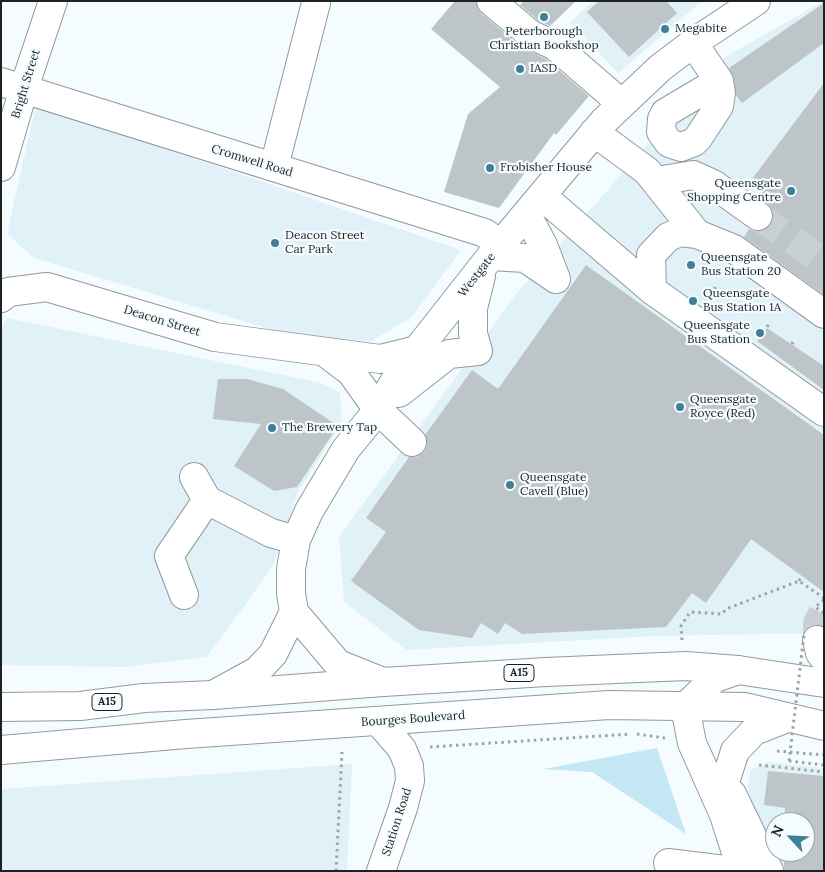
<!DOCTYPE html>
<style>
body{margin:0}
#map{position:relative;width:825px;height:872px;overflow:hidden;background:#f4fcff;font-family:Lora,serif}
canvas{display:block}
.frame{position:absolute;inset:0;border:2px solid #1e2122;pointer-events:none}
.north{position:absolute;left:765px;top:812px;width:50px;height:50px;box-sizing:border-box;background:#f4fcff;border:1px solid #9ea4a7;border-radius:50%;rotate:295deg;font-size:14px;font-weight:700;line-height:20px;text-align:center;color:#1e2122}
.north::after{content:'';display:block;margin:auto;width:18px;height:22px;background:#417f94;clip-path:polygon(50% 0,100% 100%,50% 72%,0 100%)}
</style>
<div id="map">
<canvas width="825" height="872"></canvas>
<div class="frame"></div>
<div class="north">N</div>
</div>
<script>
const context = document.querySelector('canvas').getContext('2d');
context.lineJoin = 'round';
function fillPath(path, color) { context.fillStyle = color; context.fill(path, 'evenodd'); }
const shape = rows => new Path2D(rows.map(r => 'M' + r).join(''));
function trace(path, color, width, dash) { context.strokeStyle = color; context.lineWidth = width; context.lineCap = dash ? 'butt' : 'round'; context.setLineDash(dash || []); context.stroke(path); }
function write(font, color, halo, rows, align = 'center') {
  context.font = font + ' Lora,serif'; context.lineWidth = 4.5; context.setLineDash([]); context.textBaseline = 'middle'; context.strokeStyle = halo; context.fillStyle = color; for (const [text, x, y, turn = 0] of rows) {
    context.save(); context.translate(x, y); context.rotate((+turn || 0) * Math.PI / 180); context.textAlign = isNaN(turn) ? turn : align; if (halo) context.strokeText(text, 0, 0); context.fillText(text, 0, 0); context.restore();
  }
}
fillPath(shape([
 [593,1,702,1,618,73,570,22],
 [824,1,824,633,653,636,407,650,344,602,339,537,517,293,725,57],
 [36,104,461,250,412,317,372,341,296,337,34,258,7,234],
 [7,318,321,383,340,393,342,423,298,492,273,566,207,657,125,667,1,665,1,327],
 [768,762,824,768,824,871,767,871,748,787,750,770],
 [775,822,805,822,805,852,775,852],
 [352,764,347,871,1,871,1,789]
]), '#e0f1f7');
fillPath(shape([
 [657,748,686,834,592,772,543,769]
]), '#c3e7f5');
fillPath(shape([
 [455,1,476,1,481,13,520,46,546,59,589,96,556,135,554,133,499,208,444,192,468,114,500,87,431,29],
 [524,1,576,1,550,26,539,21,520,5],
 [599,1,666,1,677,13,629,57,587,12],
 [824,3,824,43,742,103,736,95,734,78,729,68],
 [824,83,824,295,744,237,749,229,757,232,765,230,771,225,773,218,772,209,767,203,769,198,749,183],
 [586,265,824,435,824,592,751,539,706,603,692,593,666,627,522,634,505,623,498,634,481,623,472,638,419,630,351,581,386,532,366,518,409,457,417,457,424,452,427,445,425,435,472,370,498,389],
 [767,328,824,366,824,390,757,341],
 [218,379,247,379,283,389,338,426,297,487,274,491,234,466,261,424,213,419],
 [768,771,824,776,824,871,784,871,784,860,780,855,781,852,805,852,805,822,784,822,785,808,764,805]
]), '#bec5c8');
trace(shape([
 [758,216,824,262],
 [817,640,817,623,824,610]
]), '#c9d0d3', 28, [28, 14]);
const minor = shape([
 [491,1,530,34,555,46,621,103],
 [693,43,719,81],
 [719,81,721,93,719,106,698,138,694,142,681,147,669,143,661,132,662,119,665,113,719,81],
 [1,82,485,233,500,245],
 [594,132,647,171,697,234],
 [1,167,24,88,53,1],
 [274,167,316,3],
 [657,181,693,175,713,184,758,216],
 [542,196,652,290,824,412],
 [527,215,543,245,556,279],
 [491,256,525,258,556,279],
 [652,290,651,255,668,237,680,232,697,234,734,249,824,314],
 [1,298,8,292,47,287,215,337,380,359,417,350],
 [326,353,351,372,378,410,412,442],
 [399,393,449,354,478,351,473,334,473,308,481,276],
 [194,477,207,500],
 [207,500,271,533,296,540],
 [184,595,169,556,207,500],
 [817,640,820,653,824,658],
 [738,670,715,678,685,707,692,743,724,815,742,871],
 [383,682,338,664,294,612,291,593,291,569,296,540,309,511,346,449,378,410,394,382,417,350,491,256,604,121,660,68,693,43,756,1],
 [213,695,257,671,273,654,294,612],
 [379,722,402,749,409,766,410,781,403,808,381,871],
 [732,794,769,871],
 [724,813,723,788,735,751,754,731,787,718],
 [668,863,725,870,741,869]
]);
const major = shape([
 [1,707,80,706,144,698,213,695,383,682,546,672,686,666,738,670,824,683],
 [1,750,186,734,609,705,745,707,824,726]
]);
trace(minor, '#92999c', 30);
trace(major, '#92999c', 30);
trace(shape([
 [688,269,690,266],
 [714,289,717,286],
 [742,308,743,305],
 [767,327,769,324],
 [792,344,793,342],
 [799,581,802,576],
 [824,600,815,607,824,613],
 [682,640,681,626,690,612,722,614,726,609,799,581,824,598],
 [637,734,665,738],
 [430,747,631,734],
 [777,751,824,755],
 [789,761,824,765],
 [759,765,824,772],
 [336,871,342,752]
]), '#9ea4a6', 3, [2.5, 4]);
trace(minor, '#fff', 28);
trace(major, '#fff', 28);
trace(shape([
 [789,761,804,635]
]), '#9ea4a6', 3, [2.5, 4]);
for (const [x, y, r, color] of [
 [544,17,5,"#417f94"],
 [665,29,5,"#417f94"],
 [520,69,5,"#417f94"],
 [490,168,5,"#417f94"],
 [791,191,5,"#417f94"],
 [275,243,5,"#417f94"],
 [691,265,5,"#417f94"],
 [693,301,5,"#417f94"],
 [760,333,5,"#417f94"],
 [680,407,5,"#417f94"],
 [272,428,5,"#417f94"],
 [510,485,5,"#417f94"]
]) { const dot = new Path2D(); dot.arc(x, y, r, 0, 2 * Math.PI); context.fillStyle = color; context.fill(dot); trace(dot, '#f4fcff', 2); }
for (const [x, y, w] of [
 [519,673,30],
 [107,702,30]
]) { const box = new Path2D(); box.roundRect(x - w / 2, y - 8.5, w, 17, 4); context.fillStyle = '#f4fcff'; context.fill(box); trace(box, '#1e2122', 1); }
write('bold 11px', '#1e2122', null, [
 ["A15",519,673],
 ["A15",107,702]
]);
write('12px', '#1e2122', '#f4fcff', [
 ["Megabite",675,29],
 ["Peterborough",544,32,"center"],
 ["Christian Bookshop",544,46,"center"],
 ["IASD",530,69],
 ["Frobisher House",500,168],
 ["Queensgate",781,184,"right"],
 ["Shopping Centre",781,198,"right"],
 ["Deacon Street",285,236],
 ["Car Park",285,250],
 ["Queensgate",701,258],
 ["Bus Station 20",701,272],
 ["Queensgate",703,294],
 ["Bus Station 1A",703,308],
 ["Queensgate",750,326,"right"],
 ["Bus Station",750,340,"right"],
 ["Queensgate",690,400],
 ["Royce (Red)",690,414],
 ["The Brewery Tap",282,428],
 ["Queensgate",520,478],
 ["Cavell (Blue)",520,492]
], 'left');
write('12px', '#1e2122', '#f4fcff', [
 ["Bright Street",26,84,-73],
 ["Cromwell Road",252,161,17],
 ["Westgate",477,275,-52],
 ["Deacon Street",162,321,17],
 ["Bourges Boulevard",413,719,-4],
 ["Station Road",397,822,-72]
]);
</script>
